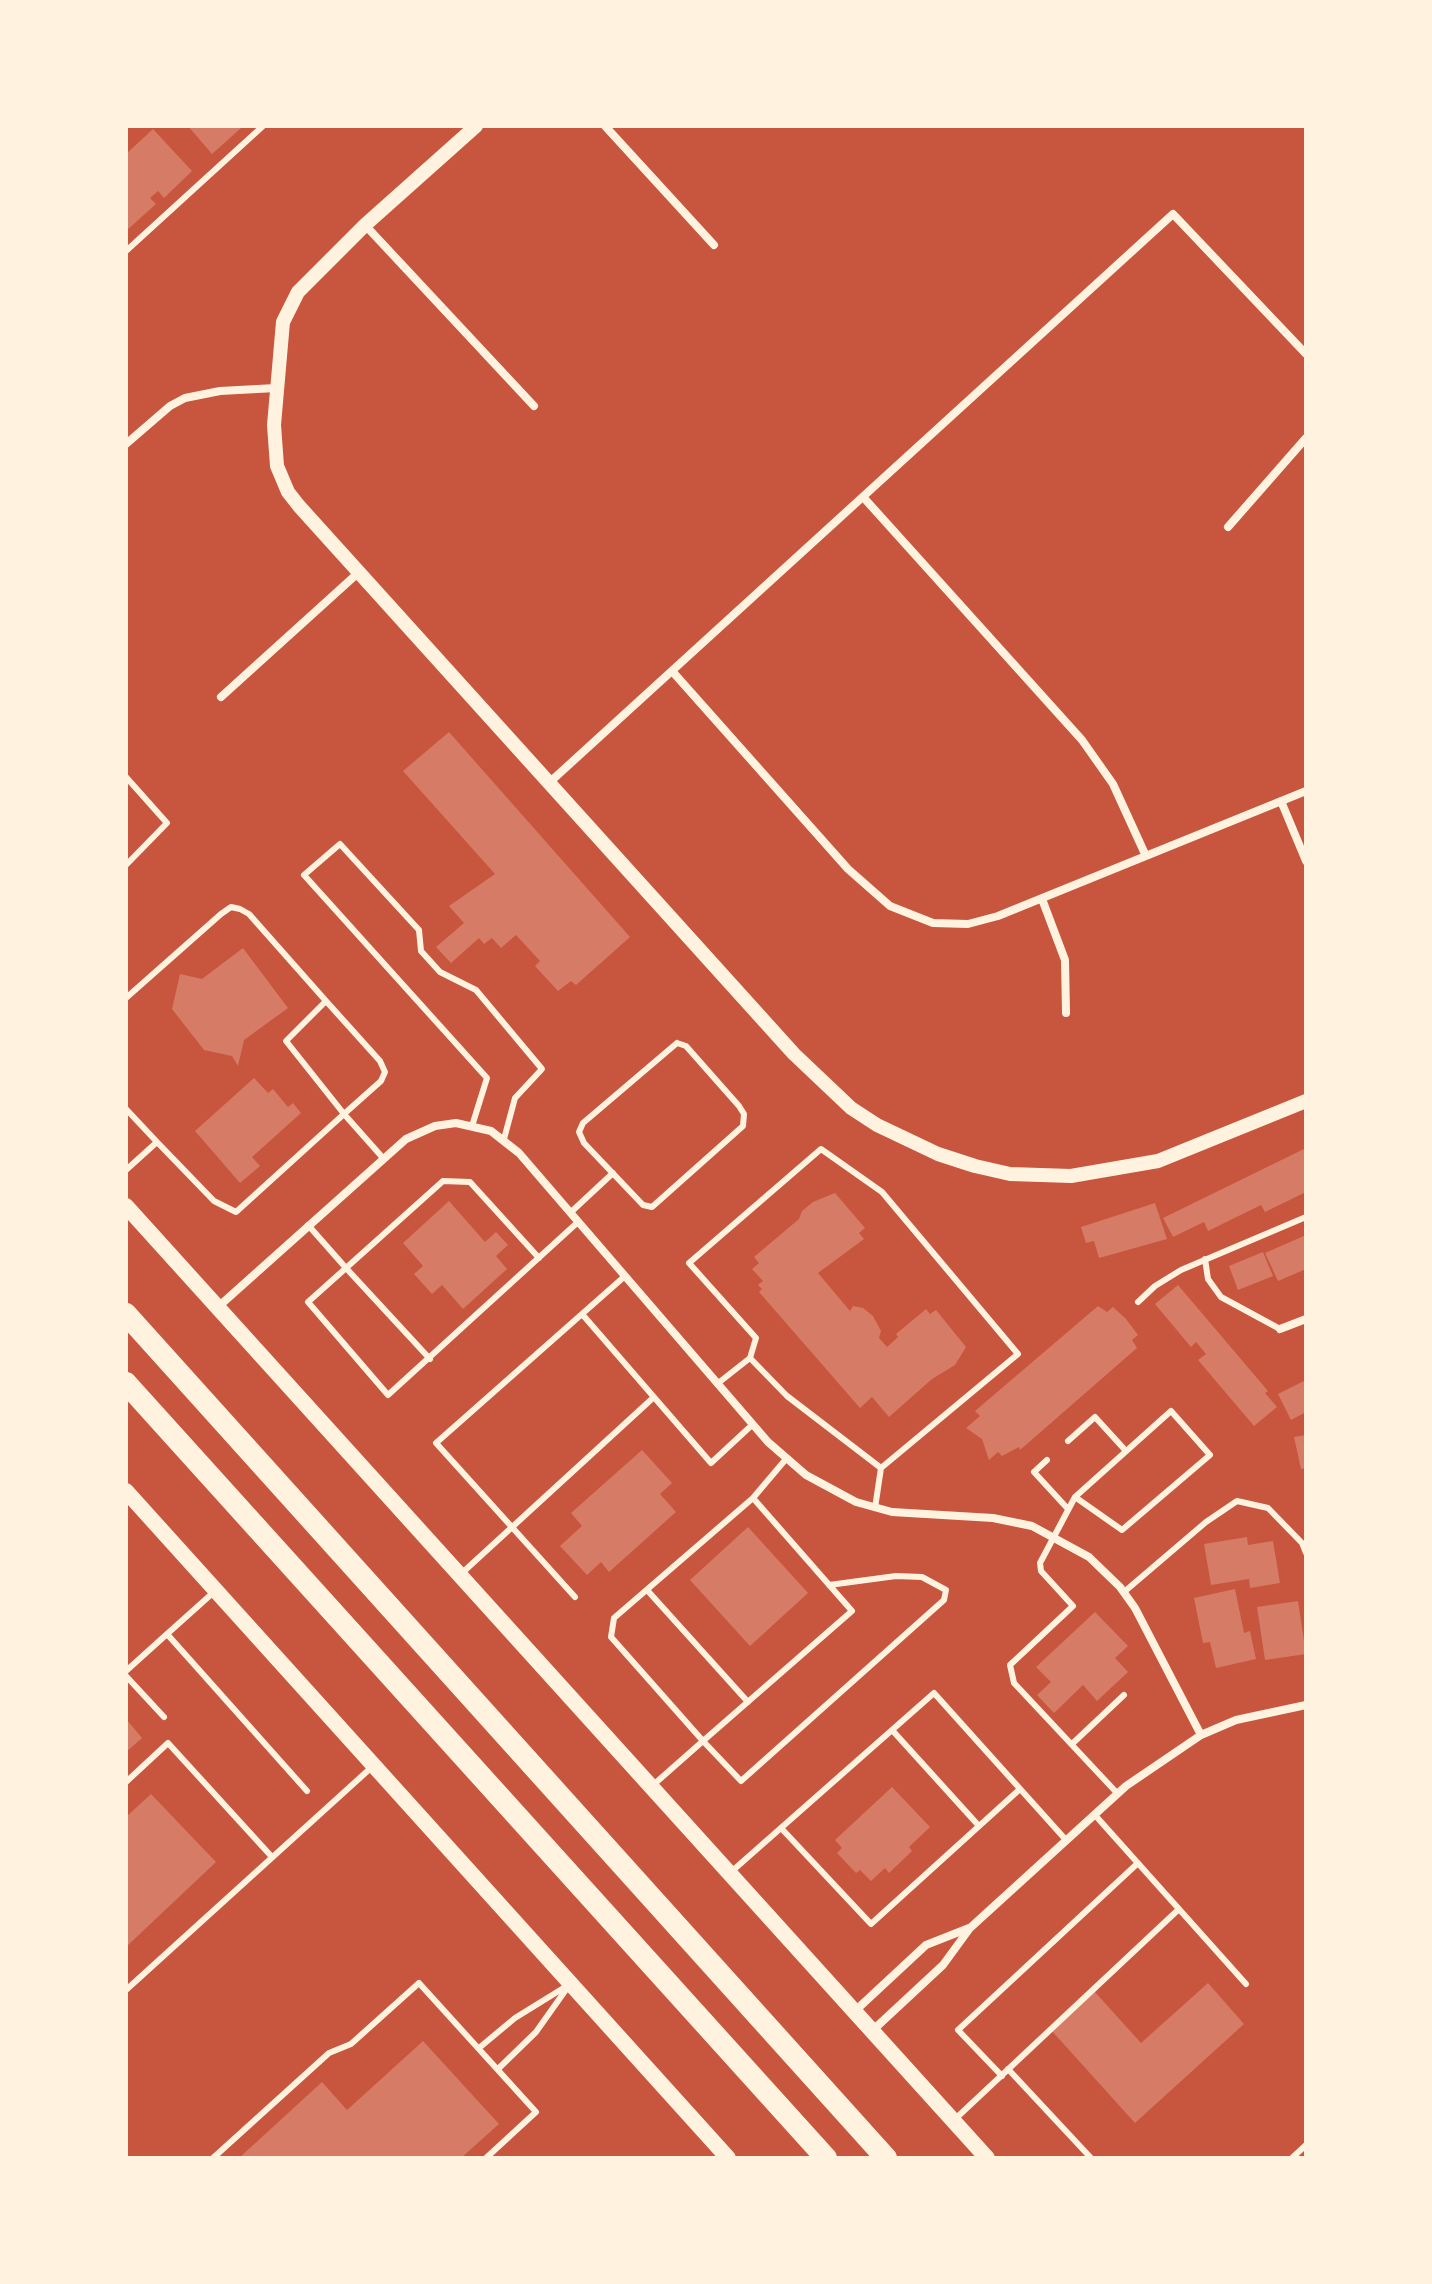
<!DOCTYPE html>
<style>
body{margin:0}
#map{position:relative;width:1432px;height:2284px;overflow:hidden;background:#c8553d;font-family:Lato,sans-serif}
canvas{display:block}
.frame{position:absolute;inset:0;border:128px solid #fff3e0;pointer-events:none}
</style>
<div id="map">
<canvas width="1432" height="2284"></canvas>
<div class="frame"></div>
</div>
<script>
const context = document.querySelector('canvas').getContext('2d');
context.lineJoin = 'round';
function fillPath(path, color) { context.fillStyle = color; context.fill(path, 'evenodd'); }
const shape = rows => new Path2D(rows.map(r => 'M' + r).join(''));
function trace(path, color, width, dash) { context.strokeStyle = color; context.lineWidth = width; context.lineCap = dash ? 'butt' : 'round'; context.setLineDash(dash || []); context.stroke(path); }
fillPath(shape([
 [188,126,239,126,241,128,212,154],
 [153,129,192,171,164,198,158,191,150,198,156,204,126,231,126,154],
 [449,732,630,937,576,985,571,981,558,991,535,966,540,961,516,935,501,948,492,938,484,944,479,938,451,963,436,947,464,923,449,906,495,874,403,771],
 [243,948,288,1008,244,1040,238,1066,232,1056,204,1050,172,1009,180,974,202,979],
 [254,1078,268,1093,273,1089,288,1107,293,1103,301,1113,252,1157,260,1166,240,1183,195,1131],
 [1306,1148,1306,1192,1265,1212,1261,1205,1208,1231,1204,1222,1173,1237,1163,1218],
 [835,1193,865,1228,859,1233,864,1239,818,1273,850,1311,853,1306,863,1308,873,1316,881,1331,879,1338,887,1347,898,1337,896,1334,926,1309,930,1314,936,1310,966,1347,955,1365,932,1379,889,1417,872,1397,860,1408,759,1292,762,1289,758,1285,763,1281,752,1269,759,1263,754,1257,799,1219,802,1211,813,1202],
 [449,1201,485,1242,496,1232,508,1245,496,1256,507,1269,463,1309,442,1285,432,1294,414,1274,423,1266,403,1243],
 [1155,1203,1167,1239,1099,1258,1094,1241,1086,1243,1081,1227],
 [1306,1235,1306,1269,1278,1281,1265,1253],
 [1263,1252,1273,1276,1238,1290,1229,1266],
 [1178,1285,1268,1391,1265,1393,1277,1407,1254,1426,1198,1360,1206,1354,1196,1342,1191,1347,1155,1304],
 [1098,1306,1107,1312,1113,1307,1126,1319,1138,1335,1132,1340,1137,1348,1020,1450,1019,1447,1002,1456,998,1452,989,1460,982,1439,966,1428,980,1416,975,1411],
 [1306,1380,1306,1412,1291,1420,1278,1394],
 [1306,1435,1306,1468,1301,1469,1294,1437],
 [642,1450,672,1483,660,1494,676,1512,609,1572,601,1562,587,1575,560,1546,582,1526,571,1513],
 [748,1527,808,1593,750,1646,690,1580],
 [1247,1537,1248,1545,1273,1541,1280,1583,1250,1588,1249,1579,1211,1585,1204,1544],
 [1235,1589,1244,1633,1250,1631,1256,1659,1216,1668,1210,1642,1203,1643,1194,1598],
 [1298,1601,1306,1654,1265,1660,1257,1607],
 [1095,1612,1128,1646,1115,1658,1128,1672,1097,1701,1083,1685,1054,1713,1037,1695,1051,1682,1036,1667],
 [126,1719,142,1738,126,1752],
 [892,1787,930,1827,909,1847,912,1851,889,1873,885,1868,871,1881,860,1870,856,1873,837,1853,842,1848,835,1840],
 [151,1794,216,1862,126,1947,126,1817],
 [1208,1983,1244,2024,1135,2123,1051,2030,1094,1991,1141,2043],
 [423,2041,499,2124,461,2158,239,2158,322,2082,347,2110]
]), '#d67c66');
trace(shape([
 [126,251,263,126],
 [126,777,167,823,126,865],
 [126,998,221,914,231,907,240,909,249,914,326,1001,380,1061,385,1072,381,1081,344,1114,286,1041,326,1001],
 [677,1043,686,1046,739,1106,744,1114,743,1126,652,1207,643,1205,584,1143,579,1132,583,1123,677,1043],
 [126,1109,157,1142],
 [472,1126,487,1078,304,875,340,844,419,930,421,951,440,972,476,990,542,1069,515,1098,504,1139],
 [126,1170,157,1142,214,1201,236,1212,344,1114,383,1158],
 [570,1213,613,1173],
 [308,1225,346,1268,308,1302,388,1395,578,1222],
 [1205,1259,1208,1279,1221,1297,1280,1329],
 [625,1276,582,1314,711,1463,752,1425],
 [1138,1302,1155,1286,1181,1270,1306,1217],
 [750,1358,787,1396,881,1468],
 [430,1359,346,1268,443,1181,470,1182,539,1258],
 [717,1384,750,1358,756,1338,689,1263,821,1149,882,1192,1018,1354,881,1468,875,1508],
 [1068,1441,1095,1417,1126,1451],
 [1047,1460,1034,1472,1068,1509],
 [1075,1497,1122,1530,1210,1455,1171,1411,1075,1497,1040,1563,1041,1571,1073,1606,1010,1665,1014,1683,1117,1793],
 [753,1498,852,1611,703,1741,741,1781,944,1600,946,1590,922,1577,896,1576,829,1585],
 [462,1573,654,1397],
 [647,1590,748,1702],
 [1124,1592,1206,1522,1237,1501,1268,1508,1302,1543,1306,1553],
 [575,1597,436,1443,582,1314],
 [167,1634,215,1591],
 [126,1671,167,1634,307,1791],
 [126,1676,164,1717],
 [892,1730,979,1826],
 [1072,1744,1124,1695],
 [126,1782,168,1743,272,1857],
 [652,1786,703,1741,611,1637,614,1618,753,1498,786,1459],
 [1094,1814,1246,1984],
 [781,1828,871,1924,1020,1789],
 [731,1872,934,1693,1066,1840],
 [126,1990,373,1766],
 [479,2048,515,2018,570,1984,536,2032,498,2069],
 [1008,2069,1091,2158],
 [1002,2076,958,2030,1138,1863],
 [953,2121,1179,1909],
 [213,2158,329,2053,351,2044,419,1983,536,2112,486,2158],
 [1292,2158,1306,2145]
]), '#fff3e0', 6);
trace(shape([
 [605,126,714,245],
 [365,225,534,406],
 [126,444,170,406,185,398,220,391,276,388],
 [864,498,1082,740,1113,784,1145,854],
 [1228,527,1306,438],
 [672,671,848,869,890,906,933,923,968,924,998,916,1306,791],
 [221,697,358,573],
 [550,782,1173,214,1306,354],
 [1281,801,1306,861],
 [1042,899,1065,960,1066,1013],
 [218,1307,406,1139,435,1126,456,1123,491,1131,519,1153,768,1442,806,1475,856,1502,892,1512,993,1518,1032,1526,1089,1557,1120,1587,1135,1608,1201,1735],
 [1280,1329,1306,1319],
 [855,2011,926,1945,969,1928],
 [872,2031,943,1965,970,1928,1126,1786,1201,1735,1236,1720,1306,1705]
]), '#fff3e0', 8);
trace(shape([
 [476,126,365,225,298,292,283,322,274,425,277,466,288,492,299,506,794,1054,851,1108,877,1125,938,1154,975,1166,1010,1174,1071,1176,1158,1161,1306,1101]
]), '#fff3e0', 14);
trace(shape([
 [126,1206,987,2158],
 [126,1491,728,2158]
]), '#fff3e0', 16);
trace(shape([
 [126,1314,886,2158],
 [126,1383,826,2158]
]), '#fff3e0', 22);
</script>
